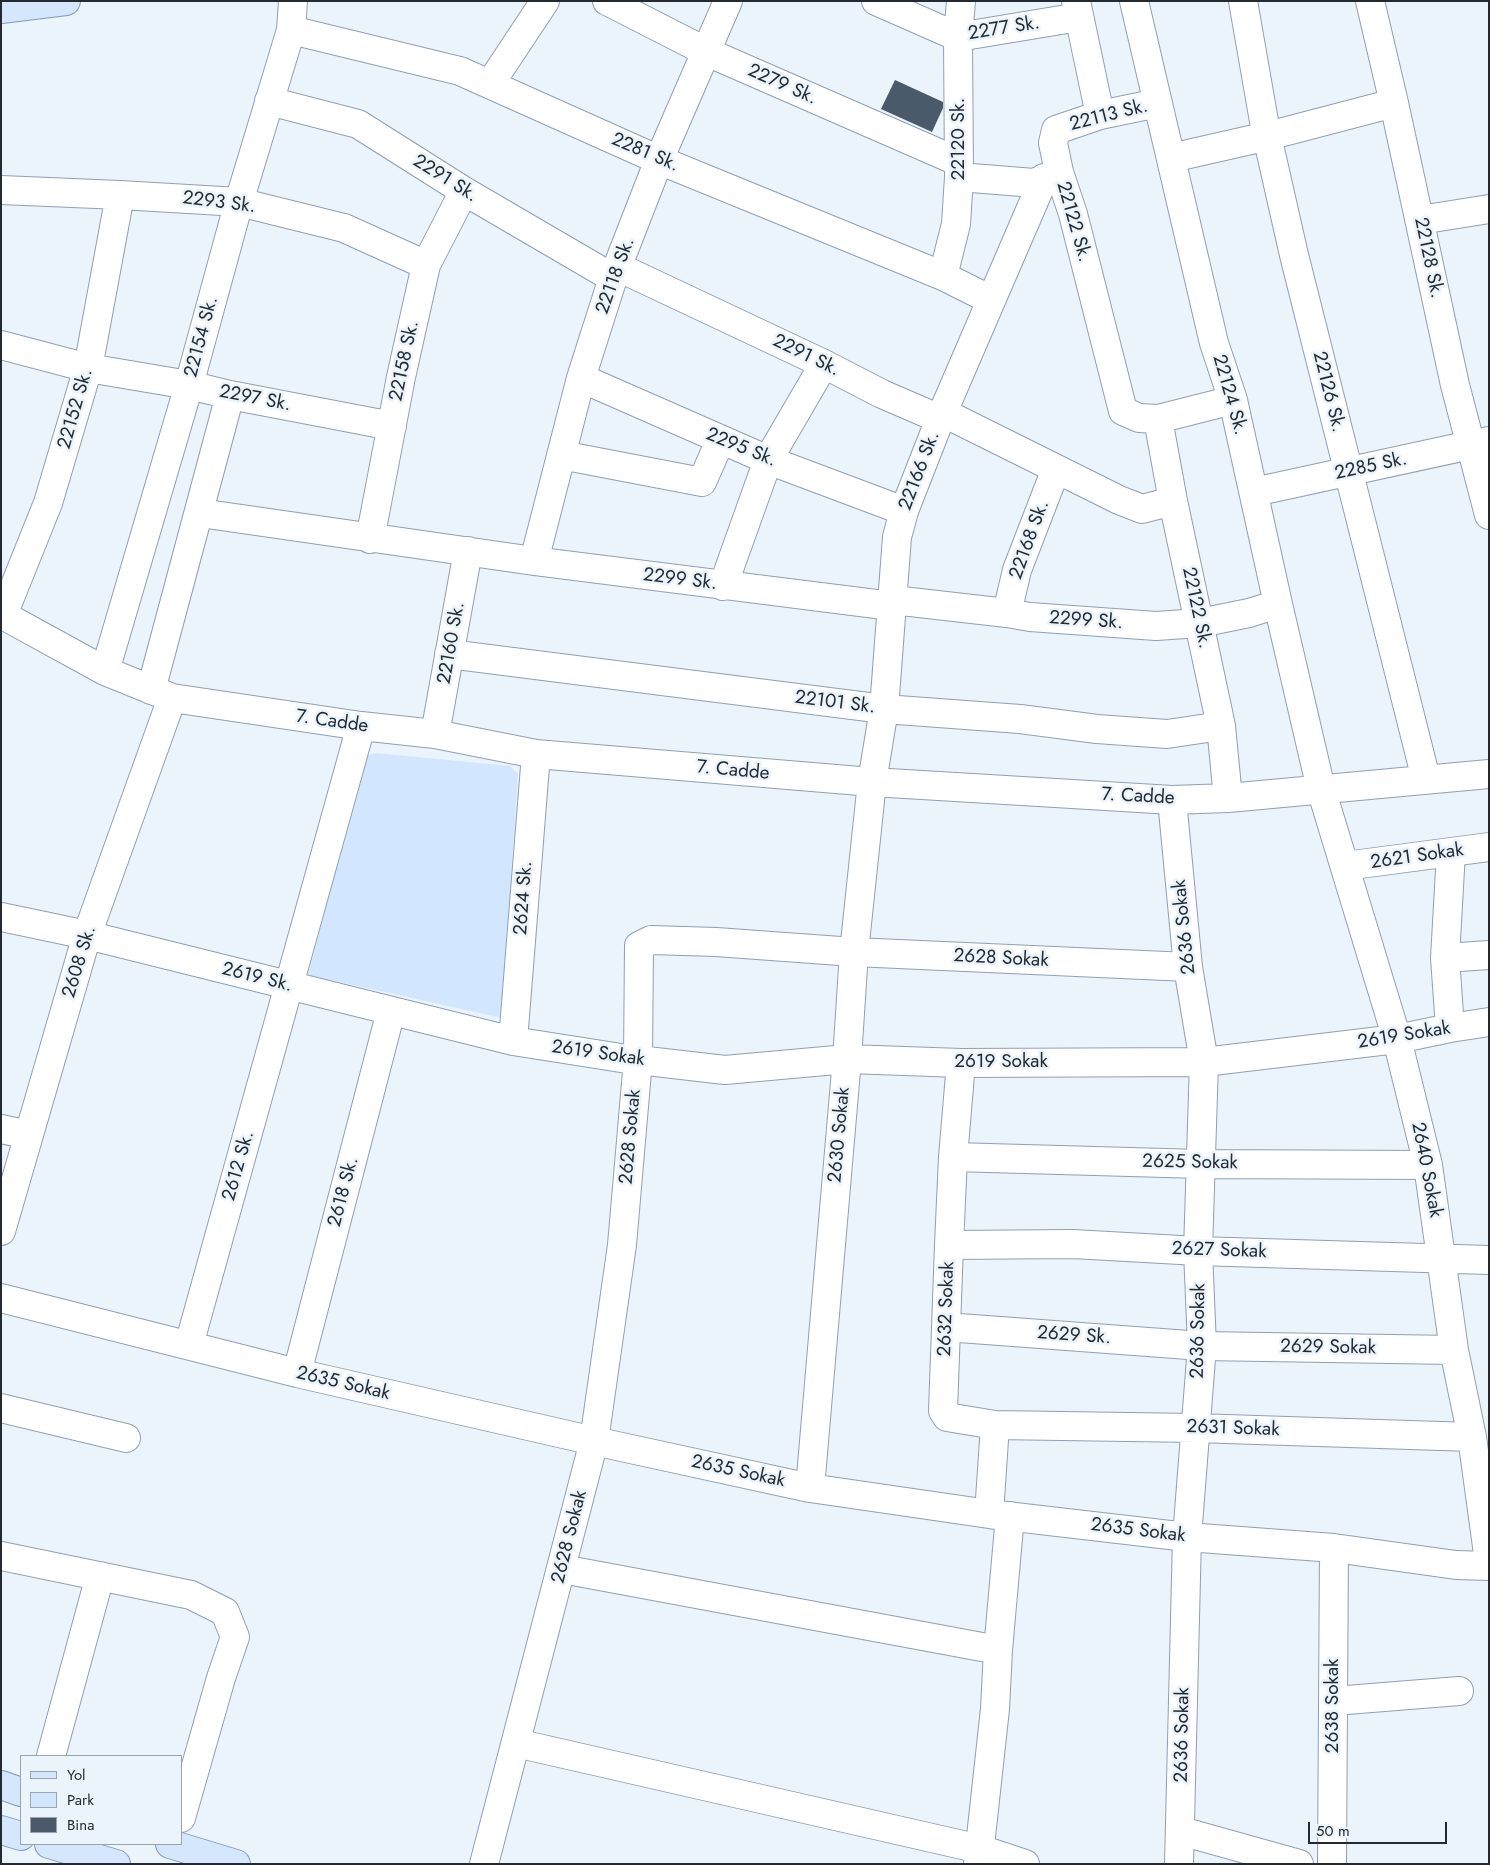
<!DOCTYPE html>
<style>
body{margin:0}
#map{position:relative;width:1490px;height:1865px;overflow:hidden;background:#ebf3fb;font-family:Jost,sans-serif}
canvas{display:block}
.frame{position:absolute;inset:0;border:2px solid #232a32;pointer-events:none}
.legend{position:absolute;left:20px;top:1755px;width:162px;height:90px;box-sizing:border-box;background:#ebf3fb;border:1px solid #9ba3ab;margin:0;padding:6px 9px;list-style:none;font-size:15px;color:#232a32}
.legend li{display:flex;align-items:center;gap:10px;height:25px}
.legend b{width:25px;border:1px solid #9ba3ab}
.scale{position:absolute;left:1308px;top:1822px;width:139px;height:22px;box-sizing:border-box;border:2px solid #232a32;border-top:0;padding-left:6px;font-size:15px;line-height:18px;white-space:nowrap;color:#232a32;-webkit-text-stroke:4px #ebf3fb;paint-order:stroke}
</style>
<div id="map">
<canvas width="1490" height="1865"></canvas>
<div class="frame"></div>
<ul class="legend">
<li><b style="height:6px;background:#d4e7fd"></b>Yol</li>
<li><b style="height:14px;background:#d2e7ff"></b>Park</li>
<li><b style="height:14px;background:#4a5a6b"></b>Bina</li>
</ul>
<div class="scale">50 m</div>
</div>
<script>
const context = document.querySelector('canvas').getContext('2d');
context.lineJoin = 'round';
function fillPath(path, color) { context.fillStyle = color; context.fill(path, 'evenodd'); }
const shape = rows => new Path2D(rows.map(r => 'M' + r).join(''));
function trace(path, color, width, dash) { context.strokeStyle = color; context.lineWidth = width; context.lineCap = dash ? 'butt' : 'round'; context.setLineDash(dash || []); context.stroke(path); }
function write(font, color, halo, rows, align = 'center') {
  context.font = font + ' Jost,sans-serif'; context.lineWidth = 5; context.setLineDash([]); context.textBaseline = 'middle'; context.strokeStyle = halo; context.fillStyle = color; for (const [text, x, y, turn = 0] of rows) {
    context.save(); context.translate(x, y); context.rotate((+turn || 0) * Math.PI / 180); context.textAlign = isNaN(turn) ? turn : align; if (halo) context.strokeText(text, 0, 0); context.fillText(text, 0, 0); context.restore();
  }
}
fillPath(shape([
 [375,753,510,766,518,774,502,1018,308,975,365,756]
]), '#d2e7ff');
fillPath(shape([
 [895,80,943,102,943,108,932,132,881,109]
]), '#4a5a6b');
const minor = shape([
 [607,1,707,52,959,162],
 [876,1,958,37,1079,17],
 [1076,1,1100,115],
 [1134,1,1214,343,1233,400,1278,604,1321,789,1397,1039,1428,1165,1454,1350,1472,1437,1489,1561],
 [1243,1,1265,127,1294,255,1426,779],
 [1370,1,1394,103,1455,385,1489,515],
 [291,30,460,71,659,160,943,276,991,300],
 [490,84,545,1],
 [269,101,358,124,464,191,613,278],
 [1171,158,1268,136,1394,103],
 [1059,172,1073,214,1123,411,1139,418,1158,419,1233,400],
 [959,177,1034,183,1059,172,1053,143,1056,130,1100,115,1158,103],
 [1,190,120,195,239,202,344,228,426,265],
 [1420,220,1489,209],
 [618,267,824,364,882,394,940,419],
 [943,276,956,224,959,177,958,37,961,1],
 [1,345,88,368,189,385,230,395,392,426],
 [581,378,768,460,904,511],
 [944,413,1119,500,1142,509,1173,501],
 [1158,419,1173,501,1221,726,1228,798],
 [561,455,702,482,720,441],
 [1254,492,1489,441],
 [200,513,534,561,892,606],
 [370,539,401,377,426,265,464,191],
 [534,561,581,378,613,278,659,160,728,1],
 [723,586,768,460,824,364],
 [893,600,1007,613,1030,617,1156,626,1200,623,1249,613,1278,604],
 [1007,613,1017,570,1056,469],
 [1,614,105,671,172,698,361,726,435,734,536,754,872,782,1172,800,1228,798,1489,774],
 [3,615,48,503,88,368,120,195],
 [449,654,884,709,1020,719,1097,729,1167,734,1221,726],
 [105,671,189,385,239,202,291,30,293,1],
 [151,690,230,395],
 [435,734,468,551],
 [1172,800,1188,967,1204,1062,1198,1251,1202,1346,1187,1537,1179,1864],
 [1345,866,1489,847],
 [1,917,87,935,513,1041,621,1058,725,1070,847,1059,961,1063,1204,1062,1397,1039,1450,1028,1489,1022],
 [1445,958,1489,955],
 [1450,1028,1445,958,1451,852],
 [513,1041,536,754],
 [961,1063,953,1157,949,1245,943,1411,947,1417,995,1425,1195,1428,1472,1437],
 [1,1129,29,1135],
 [953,1157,1201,1164,1428,1165],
 [1,1231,87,935,172,698],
 [949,1245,1073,1244,1198,1251,1489,1260],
 [1,1298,297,1373,594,1441,810,1488,989,1514,1187,1537,1334,1548,1456,1565,1489,1566],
 [946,1327,1202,1346,1454,1350],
 [189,1345,361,726],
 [297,1373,391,1011],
 [1,1408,126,1438],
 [810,1488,847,1059,854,952,872,782,884,709,897,537,904,511,940,419,1044,178],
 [989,1514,995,1425],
 [1,1556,191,1595,225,1612,235,1637,221,1678,181,1818],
 [562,1569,998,1650],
 [1334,1701,1459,1691],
 [516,1743,980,1849,1025,1864],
 [51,1756,100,1576],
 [1181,1831,1299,1864],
 [484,1864,594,1441,622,1245,638,1060,639,946,651,940,716,942,854,952,1188,967],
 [978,1864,995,1709,998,1650,1010,1516],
 [1332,1864,1334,1548]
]);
const major = shape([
 [1,9,66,1],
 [1,1785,21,1792],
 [1,1830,21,1836],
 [49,1844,116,1864],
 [170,1844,236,1864]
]);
trace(minor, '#8fa0b3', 30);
trace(major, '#839ab5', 30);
trace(minor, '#fff', 28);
trace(major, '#d4e7fd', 28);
write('19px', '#232a32', '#ebf3fb', [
 ["2277 Sk.",1004,29,-9],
 ["2279 Sk.",782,85,24],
 ["22113 Sk.",1109,116,-14],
 ["22120 Sk.",959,139,-90],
 ["2281 Sk.",645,153,23],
 ["2291 Sk.",445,179,32],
 ["2293 Sk.",219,203,7],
 ["22122 Sk.",1073,222,74],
 ["22128 Sk.",1428,258,78],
 ["22118 Sk.",616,276,-70],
 ["22154 Sk.",202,337,-75],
 ["2291 Sk.",806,356,26],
 ["22158 Sk.",405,361,-78],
 ["22126 Sk.",1328,392,76],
 ["22124 Sk.",1229,395,74],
 ["2297 Sk.",255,399,11],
 ["22152 Sk.",76,409,-74],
 ["2295 Sk.",741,448,22],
 ["2285 Sk.",1371,467,-12],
 ["22166 Sk.",920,471,-69],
 ["22168 Sk.",1030,540,-70],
 ["2299 Sk.",680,580,7],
 ["22122 Sk.",1196,608,78],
 ["2299 Sk.",1086,621,4],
 ["22160 Sk.",452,643,-80],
 ["22101 Sk.",835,703,7],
 ["7. Cadde",332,722,8],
 ["7. Cadde",733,771,5],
 ["7. Cadde",1138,797,3],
 ["2621 Sokak",1417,857,-8],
 ["2624 Sk.",524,898,-86],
 ["2636 Sokak",1185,927,-96],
 ["2628 Sokak",1001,959,3],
 ["2608 Sk.",80,962,-73],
 ["2619 Sk.",257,978,14],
 ["2619 Sokak",1404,1036,-9],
 ["2619 Sokak",598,1054,8],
 ["2619 Sokak",1001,1062],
 ["2630 Sokak",840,1135,-85],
 ["2628 Sokak",631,1137,-85],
 ["2625 Sokak",1190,1163,1],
 ["2612 Sk.",239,1166,-74],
 ["2640 Sokak",1426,1170,79],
 ["2618 Sk.",344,1192,-75],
 ["2627 Sokak",1219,1251,2],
 ["2632 Sokak",947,1309,-88],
 ["2636 Sokak",1199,1331,-89],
 ["2629 Sk.",1074,1336,4],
 ["2629 Sokak",1328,1348,1],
 ["2635 Sokak",343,1384,13],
 ["2631 Sokak",1233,1429,2],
 ["2635 Sokak",738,1472,12],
 ["2635 Sokak",1138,1531,7],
 ["2628 Sokak",570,1537,-76],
 ["2638 Sokak",1333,1706,-90],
 ["2636 Sokak",1183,1735,-89]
]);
</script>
